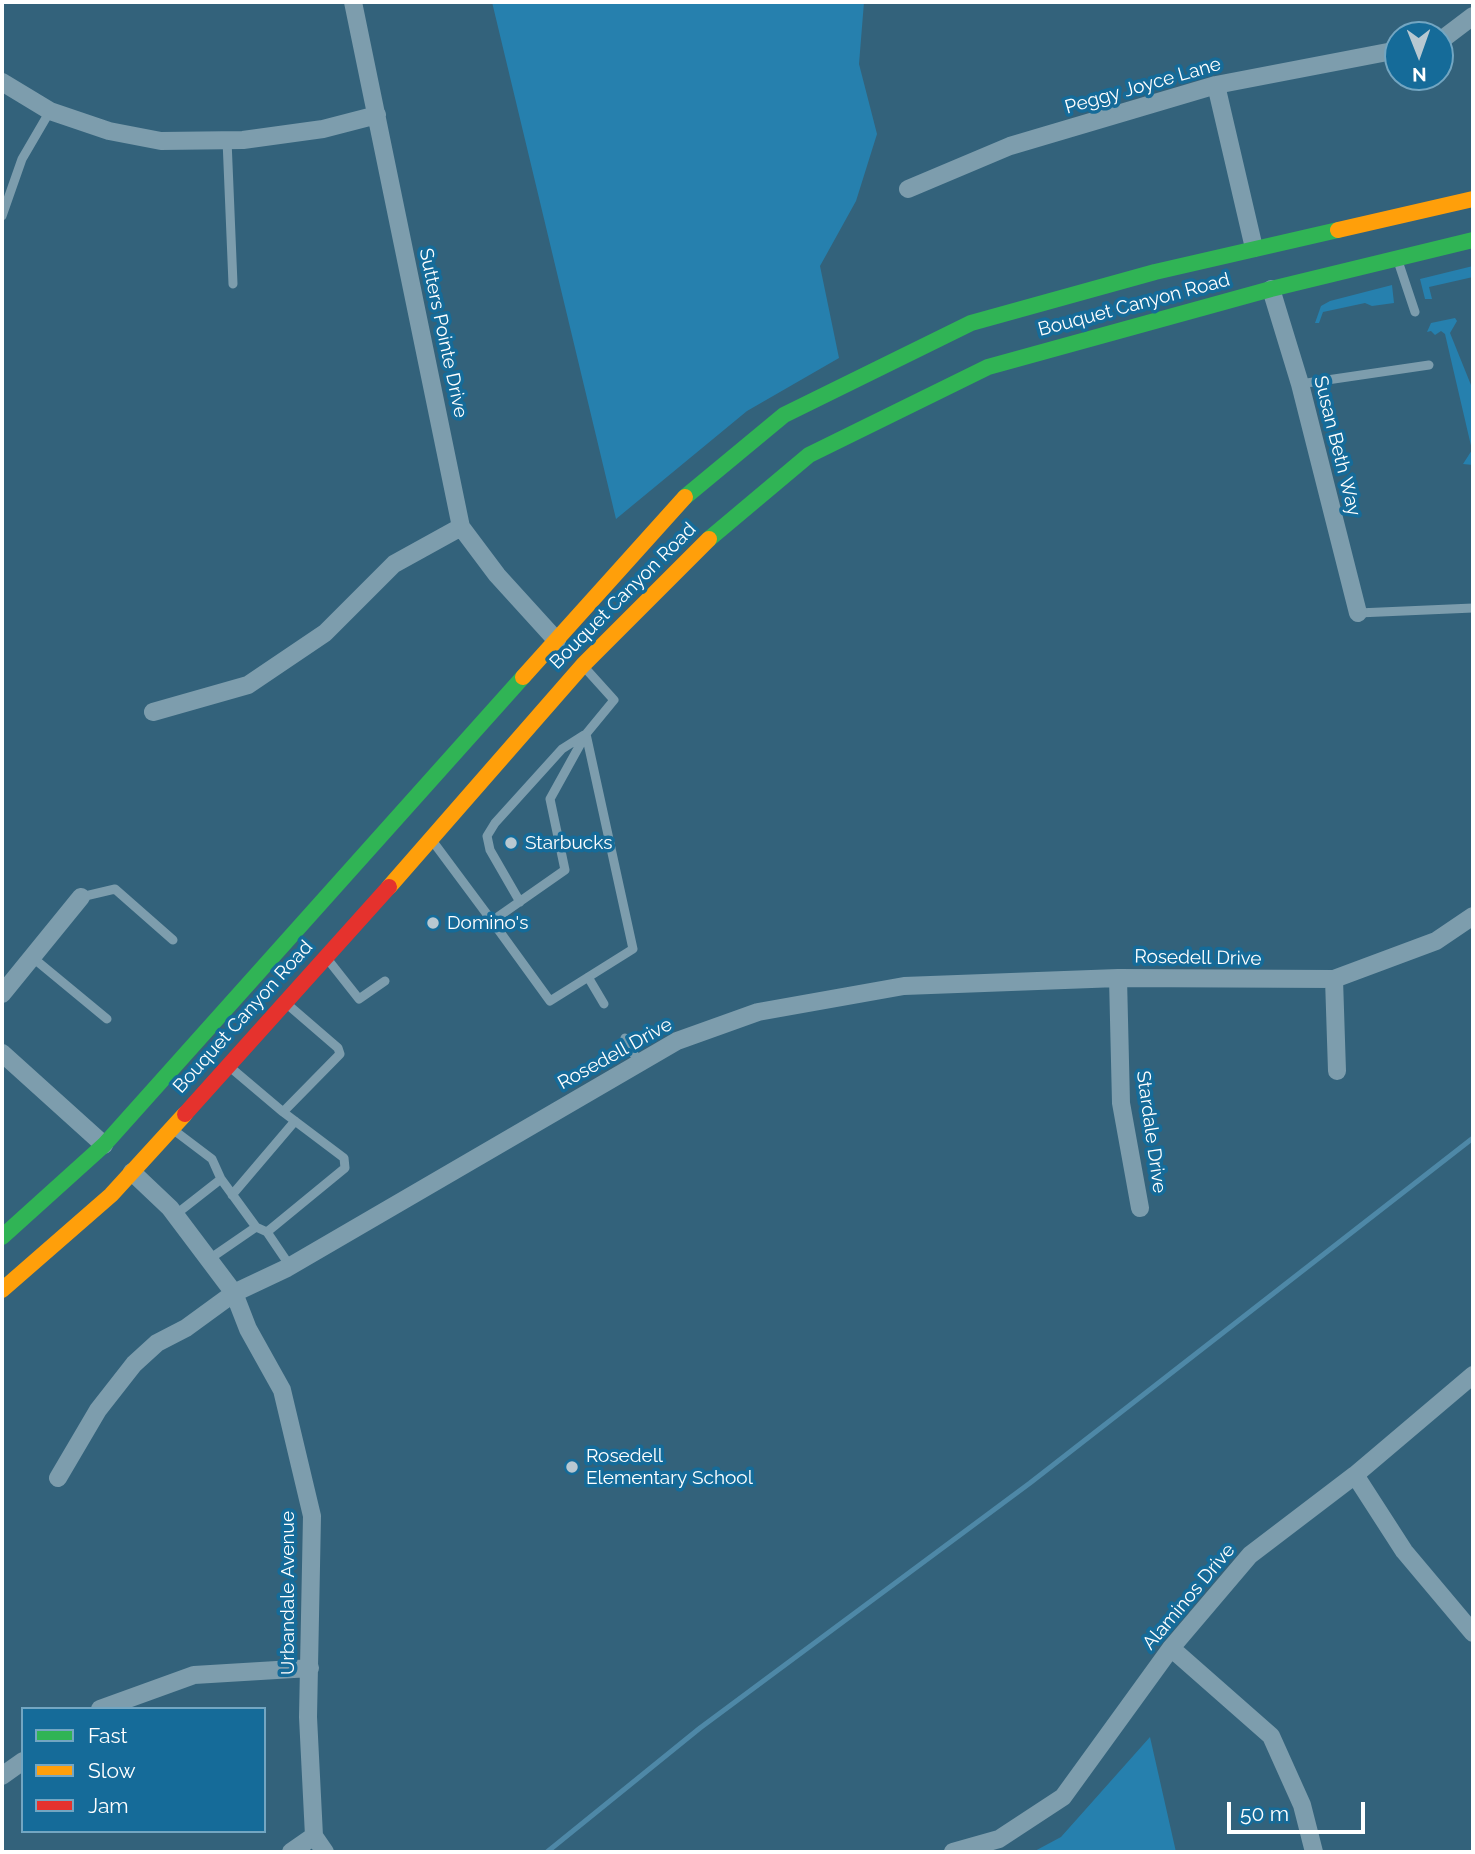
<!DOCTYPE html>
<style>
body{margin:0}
#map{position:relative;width:1475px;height:1854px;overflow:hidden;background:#33627b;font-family:Raleway,sans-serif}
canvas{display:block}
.frame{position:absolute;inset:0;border:4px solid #fff;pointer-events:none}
.legend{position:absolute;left:21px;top:1707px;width:245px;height:126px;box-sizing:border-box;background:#156b99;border:2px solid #73a6c2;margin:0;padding:9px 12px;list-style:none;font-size:21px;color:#fff}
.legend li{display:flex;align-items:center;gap:14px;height:35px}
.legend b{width:35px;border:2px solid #73a6c2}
.north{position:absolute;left:1384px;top:21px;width:70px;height:70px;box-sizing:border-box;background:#156b99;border:2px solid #73a6c2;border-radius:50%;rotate:179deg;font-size:19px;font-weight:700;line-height:28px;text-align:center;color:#fff}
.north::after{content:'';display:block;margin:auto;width:24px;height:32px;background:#b8c8d1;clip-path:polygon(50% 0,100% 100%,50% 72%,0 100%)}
.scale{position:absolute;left:1227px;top:1802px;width:138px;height:32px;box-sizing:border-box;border:4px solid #fff;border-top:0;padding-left:9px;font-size:21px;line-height:24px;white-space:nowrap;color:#fff;-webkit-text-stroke:5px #156b99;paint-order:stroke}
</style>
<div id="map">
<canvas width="1475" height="1854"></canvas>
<div class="frame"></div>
<ul class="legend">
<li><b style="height:9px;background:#30b455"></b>Fast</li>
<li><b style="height:9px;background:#ff9f0a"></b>Slow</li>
<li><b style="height:9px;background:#e5322d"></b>Jam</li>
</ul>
<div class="north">N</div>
<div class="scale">50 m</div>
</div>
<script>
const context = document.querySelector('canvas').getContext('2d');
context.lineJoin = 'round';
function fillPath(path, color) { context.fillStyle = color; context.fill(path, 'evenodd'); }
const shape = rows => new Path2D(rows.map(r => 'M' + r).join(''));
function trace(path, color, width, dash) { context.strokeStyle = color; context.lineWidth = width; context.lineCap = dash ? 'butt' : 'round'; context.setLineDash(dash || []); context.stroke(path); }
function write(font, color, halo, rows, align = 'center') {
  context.font = font + ' Raleway,sans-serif'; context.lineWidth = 7; context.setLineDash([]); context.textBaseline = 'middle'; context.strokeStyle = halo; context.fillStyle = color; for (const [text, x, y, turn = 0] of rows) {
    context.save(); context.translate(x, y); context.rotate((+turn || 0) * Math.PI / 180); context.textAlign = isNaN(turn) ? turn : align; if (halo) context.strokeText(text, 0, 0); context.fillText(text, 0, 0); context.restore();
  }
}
fillPath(shape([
 [492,2,864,2,859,64,877,134,856,201,820,266,839,358,747,411,616,519],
 [1473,266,1473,277,1429,287,1432,299,1425,299,1420,279],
 [1392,285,1394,303,1372,306,1365,303,1323,312,1319,323,1315,323,1321,306,1330,301],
 [1455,318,1457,321,1450,333,1473,390,1473,465,1463,464,1472,450,1445,334,1441,331,1435,335,1431,331,1427,332,1431,323],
 [1150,1737,1176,1852,1033,1852,1061,1837]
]), '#2680ae');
trace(shape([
 [547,1852,700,1728,1030,1483,1473,1138]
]), '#4e88a7', 5);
trace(shape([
 [227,140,233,284],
 [2,216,22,159,50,111],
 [1398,261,1415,312],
 [1300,384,1429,365],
 [1358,613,1473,608],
 [434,843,492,921,565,870,550,799,586,734,614,700,586,669],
 [81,897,115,889,173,940],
 [520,902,490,850,487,836,495,823,562,749,584,735],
 [492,921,550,1001,633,949,586,734],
 [32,957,107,1019],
 [329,961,359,999,385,981],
 [588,977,604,1004],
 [625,1038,639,1063],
 [231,1068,283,1112],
 [175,1131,212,1159,221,1179,256,1227,267,1232,290,1266],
 [232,1195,295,1121],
 [175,1215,221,1179],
 [267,1232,345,1168,344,1158,283,1112,340,1054,338,1048,287,1004],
 [208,1260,256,1227]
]), '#7d9dad', 9);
trace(shape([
 [353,2,461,527,497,575,557,641],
 [1440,41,1473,16],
 [2,82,50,111,109,131,161,141,243,140,323,129,377,115],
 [1216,85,1254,248],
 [908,189,1010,146,1216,85,1398,50],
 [1271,289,1300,384,1358,613],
 [153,712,248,685,325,633,394,564,461,527],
 [1118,978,1121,1103,1140,1208],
 [1334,979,1337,1071],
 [2,994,81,897],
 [2,1053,104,1145],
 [132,1172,170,1208,234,1293,248,1329,282,1390,312,1516,308,1717,314,1836,325,1852],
 [1355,1475,1404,1551,1473,1633],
 [58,1478,98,1410,134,1364,157,1343,186,1328,234,1293,287,1268,677,1041,758,1012,904,986,1118,978,1334,979,1436,941,1473,916],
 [1171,1648,1271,1736,1302,1805,1314,1852],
 [100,1709,194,1675,310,1668],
 [2,1776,23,1761],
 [291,1852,314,1836],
 [953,1852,999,1839,1063,1797,1171,1648,1250,1555,1355,1475,1473,1375]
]), '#7d9dad', 18);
trace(shape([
 [685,497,784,415,971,323,1155,272,1338,230],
 [709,539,809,455,988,367,1271,289,1473,240],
 [2,1237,104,1145,523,677]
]), '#30b455', 16);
trace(shape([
 [1338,230,1473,199],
 [523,677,685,497],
 [389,887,583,665,709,539],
 [2,1290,111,1195,185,1114]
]), '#ff9f0a', 16);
trace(shape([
 [185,1114,389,887]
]), '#e5322d', 16);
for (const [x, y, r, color] of [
 [511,843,7,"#b8c8d1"],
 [433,923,7,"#b8c8d1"],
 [572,1467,7,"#b8c8d1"]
]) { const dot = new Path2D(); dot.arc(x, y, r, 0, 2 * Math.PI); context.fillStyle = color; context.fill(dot); trace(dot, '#156b99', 2.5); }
write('19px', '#fff', '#156b99', [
 ["Peggy Joyce Lane",1143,86,-16],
 ["Bouquet Canyon Road",1134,305,-15],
 ["Sutters Pointe Drive",443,333,78],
 ["Susan Beth Way",1337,446,76],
 ["Bouquet Canyon Road",623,596,-45],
 ["Rosedell Drive",1198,958,1],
 ["Bouquet Canyon Road",243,1017,-48],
 ["Rosedell Drive",615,1054,-29],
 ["Stardale Drive",1151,1132,82],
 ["Urbandale Avenue",288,1593,-90],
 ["Alaminos Drive",1189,1597,-50]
]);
write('19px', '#fff', '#156b99', [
 ["Starbucks",525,843],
 ["Domino's",447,923],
 ["Rosedell",586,1456],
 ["Elementary School",586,1478]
], 'left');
</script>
